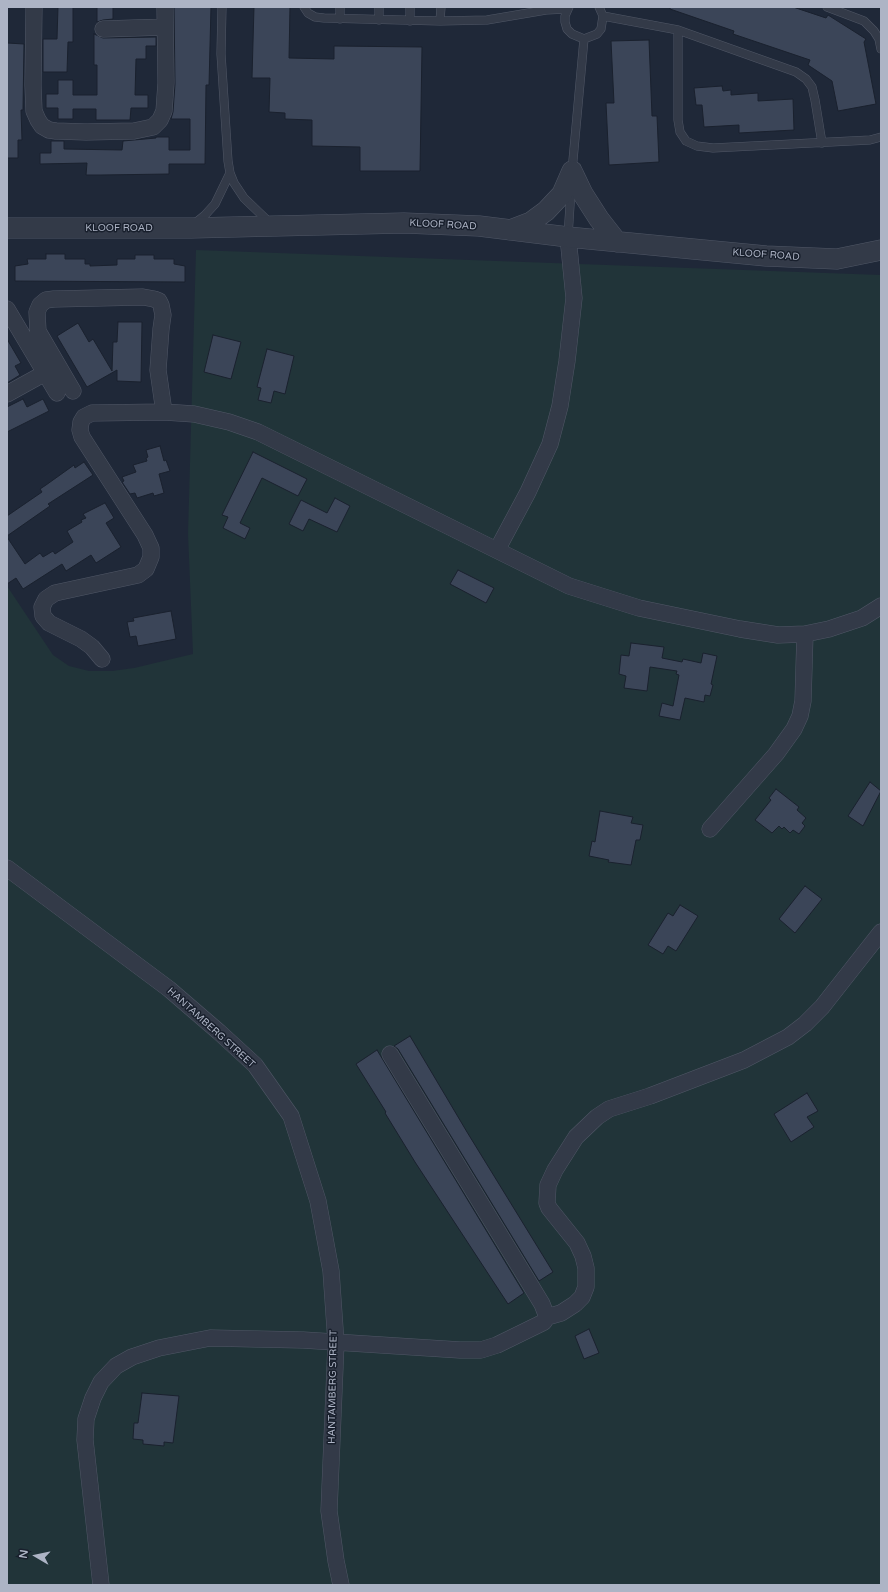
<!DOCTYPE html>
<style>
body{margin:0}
#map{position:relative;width:888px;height:1592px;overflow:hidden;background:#1f2838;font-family:"Varela Round",sans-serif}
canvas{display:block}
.frame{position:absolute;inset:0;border:8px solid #adb4c5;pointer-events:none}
.north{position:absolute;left:16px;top:1536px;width:40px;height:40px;-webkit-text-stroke:3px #181f2c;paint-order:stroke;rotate:279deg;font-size:11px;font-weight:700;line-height:16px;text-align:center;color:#adb4c5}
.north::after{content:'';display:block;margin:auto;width:14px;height:18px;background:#adb4c5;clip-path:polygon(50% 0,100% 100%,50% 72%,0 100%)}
</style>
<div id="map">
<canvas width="888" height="1592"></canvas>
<div class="frame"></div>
<div class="north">N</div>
</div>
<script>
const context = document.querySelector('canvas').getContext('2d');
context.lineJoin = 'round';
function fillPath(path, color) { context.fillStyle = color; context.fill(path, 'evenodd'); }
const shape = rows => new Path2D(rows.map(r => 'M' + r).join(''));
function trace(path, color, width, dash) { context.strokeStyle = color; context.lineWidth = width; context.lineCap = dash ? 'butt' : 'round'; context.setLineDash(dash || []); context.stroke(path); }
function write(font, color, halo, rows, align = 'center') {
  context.font = font + ' "Varela Round",sans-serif'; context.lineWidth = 3; context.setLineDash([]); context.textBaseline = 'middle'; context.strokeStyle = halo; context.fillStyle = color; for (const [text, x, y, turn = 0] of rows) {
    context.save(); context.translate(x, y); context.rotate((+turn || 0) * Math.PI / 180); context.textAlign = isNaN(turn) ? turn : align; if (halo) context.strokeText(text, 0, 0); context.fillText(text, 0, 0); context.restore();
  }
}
fillPath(shape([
 [196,250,881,275,881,1585,7,1585,7,586,53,655,69,666,89,671,112,671,134,668,193,654,188,534]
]), '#213439');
const building = shape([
 [58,7,73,7,73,42,68,42,67,72,43,72,43,39,57,39,58,7],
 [97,7,113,7,113,19,103,20,97,22,97,7],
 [174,7,211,7,209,85,206,85,205,164,169,164,169,174,101,175,86,175,87,163,40,164,40,153,51,153,51,141,64,141,64,149,122,150,123,141,156,138,156,137,169,137,169,150,190,150,190,119,171,119,173,112,175,84,174,7],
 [254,7,290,7,289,58,334,59,334,46,422,47,420,171,360,171,360,147,312,146,312,120,285,119,285,113,269,112,270,78,252,78,254,7],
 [670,7,793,7,826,18,828,15,866,39,864,42,876,104,838,111,832,81,808,65,810,60,733,34,734,31,670,9,670,7],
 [94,34,103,38,156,37,156,46,146,46,146,59,136,59,135,95,148,95,148,108,131,108,130,120,96,120,96,109,73,109,73,119,58,119,58,108,46,108,46,94,58,94,58,80,73,80,73,95,97,95,97,65,94,65,94,34],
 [649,40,652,116,657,116,659,162,609,165,606,103,614,103,611,41,649,40],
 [7,43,24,44,23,110,21,110,22,140,18,140,18,158,7,158,7,43],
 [722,86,723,91,731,90,731,95,758,93,758,101,793,99,794,130,739,133,739,125,704,127,702,105,696,105,694,88,722,86],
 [46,254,65,254,65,259,85,259,85,264,90,264,90,266,117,265,117,259,135,259,135,255,154,255,154,259,174,259,174,264,185,266,185,282,15,281,15,266,28,264,27,259,46,259,46,254],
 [118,322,142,322,141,382,117,381,117,370,87,387,57,336,78,323,89,342,93,339,112,371,113,342,117,342,118,322],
 [213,335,241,342,231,379,204,372,213,335],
 [7,339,21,363,15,366,20,375,7,383,7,339],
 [267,349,294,356,285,394,274,391,271,403,258,400,261,388,257,387,267,349],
 [23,399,27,407,43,399,49,411,7,432,7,407,23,399],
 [160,446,164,461,166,460,170,471,159,474,164,493,154,496,153,493,137,498,135,493,130,494,122,482,124,481,122,477,136,472,133,465,147,461,146,458,148,457,146,450,160,446],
 [253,452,307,479,298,496,262,478,240,523,250,528,245,539,223,528,228,517,222,515,253,452],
 [84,462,93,475,48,504,50,506,7,536,7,516,42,492,40,489,46,485,74,465,75,468,84,462],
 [335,498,350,506,337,532,309,519,303,531,289,524,301,500,327,513,335,498],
 [105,503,114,518,106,523,121,547,96,563,91,555,66,571,62,564,23,589,16,578,7,584,7,537,25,564,40,553,43,557,53,551,55,554,73,542,67,531,82,522,81,520,86,518,83,514,105,503],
 [458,570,494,588,486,603,450,584,458,570],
 [171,611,176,639,138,646,136,636,130,637,127,622,134,621,133,618,171,611],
 [631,643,664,647,662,658,682,662,683,659,701,663,703,653,717,656,711,684,713,685,710,696,705,695,704,702,685,698,680,720,659,716,662,703,673,706,679,675,676,674,677,671,650,667,647,691,624,688,626,676,619,674,621,655,629,656,631,643],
 [870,782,881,791,863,826,848,816,870,782],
 [776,789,799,807,797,810,806,818,802,823,805,826,799,834,793,830,790,833,784,827,782,829,779,826,772,833,755,820,771,800,769,798,776,789],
 [600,811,633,817,631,823,643,825,640,840,636,840,631,865,608,862,609,860,589,856,592,841,595,842,600,811],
 [805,886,822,899,795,933,779,919,805,886],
 [680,905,698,916,676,951,668,946,663,954,648,945,668,913,673,916,680,905],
 [410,1036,467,1132,553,1272,539,1281,398,1049,394,1046,410,1036],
 [377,1050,524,1293,508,1304,415,1162,385,1113,386,1112,356,1064,377,1050],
 [807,1093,818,1111,807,1117,814,1127,791,1142,774,1114,807,1093],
 [589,1329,599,1353,584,1359,575,1336,589,1329],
 [142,1393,179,1396,173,1443,164,1442,164,1446,143,1444,143,1440,133,1439,134,1423,138,1423,142,1393]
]);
fillPath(building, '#3b4558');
trace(building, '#1a212e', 1);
const service = shape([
 [222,7,221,54,228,161,230,173,234,183,244,198,270,223],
 [304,7,308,13,315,17,324,18,440,21,487,20,546,10,567,9],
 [569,7,565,16,565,22,567,29,572,34,584,39,597,34,601,29,603,16,599,7],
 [827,7,864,21,874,31,879,39,881,49],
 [603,16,678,30,796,72,806,79,812,87,815,100,822,143],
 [340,19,340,7],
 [379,20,379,7],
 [410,21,410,7],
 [440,21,441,7],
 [678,30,678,120,680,132,686,141,697,146,713,148,870,140,881,137],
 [572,171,584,39],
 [194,224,205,215,215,204,230,173],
 [568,237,571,189]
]);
const minor = shape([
 [34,7,33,85,34,111,38,120,42,126,49,130,56,131,86,132,134,131,153,127,160,120,164,111,166,83,165,7],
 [103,29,165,27],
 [7,309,57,393],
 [73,391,38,331,37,312,40,305,46,300,54,299,143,297,154,299,159,301,161,305,163,315,161,329,158,370,164,412],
 [7,394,45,373],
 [497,550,528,492,550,444,560,406,567,361,574,298,568,237],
 [102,659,92,647,81,639,49,623,43,616,42,607,46,599,55,593,138,575,146,569,151,557,151,548,145,535,82,437,80,430,81,422,84,417,92,413,164,412,194,414,229,422,258,432,569,586,639,608,740,629,778,635,805,634,829,629,862,618,881,606],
 [710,829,776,754,794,729,800,716,803,701,805,634],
 [7,868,169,989,219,1032,255,1065,291,1116,318,1201,331,1271,336,1343,329,1511,336,1561,341,1585],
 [547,1317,561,1313,575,1304,582,1297,586,1287,586,1268,583,1256,577,1243,549,1208,547,1203,548,1185,555,1170,576,1137,597,1117,609,1109,650,1096,744,1060,788,1037,805,1024,822,1007,881,932],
 [101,1585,85,1440,86,1419,93,1398,101,1382,116,1366,132,1357,159,1348,210,1338,303,1340,460,1350,481,1350,497,1345,544,1322,547,1317,542,1304,390,1054]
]);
const tertiary = shape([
 [572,171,583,194,599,219,617,242],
 [7,228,191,228,404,223,479,226,568,237,766,256,837,259,881,250],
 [510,230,531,222,546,211,562,194,572,171]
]);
trace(service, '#505766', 9);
trace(minor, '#505766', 17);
trace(tertiary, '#505766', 21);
trace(service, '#333a48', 8);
trace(minor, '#333a48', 16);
trace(tertiary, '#333a48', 20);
write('10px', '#adb4c5', '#181f2c', [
 ["KLOOF ROAD",443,225,3],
 ["KLOOF ROAD",119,228],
 ["KLOOF ROAD",766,255,4],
 ["HANTAMBERG STREET",211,1028,42],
 ["HANTAMBERG STREET",333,1387,-89]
]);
</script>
